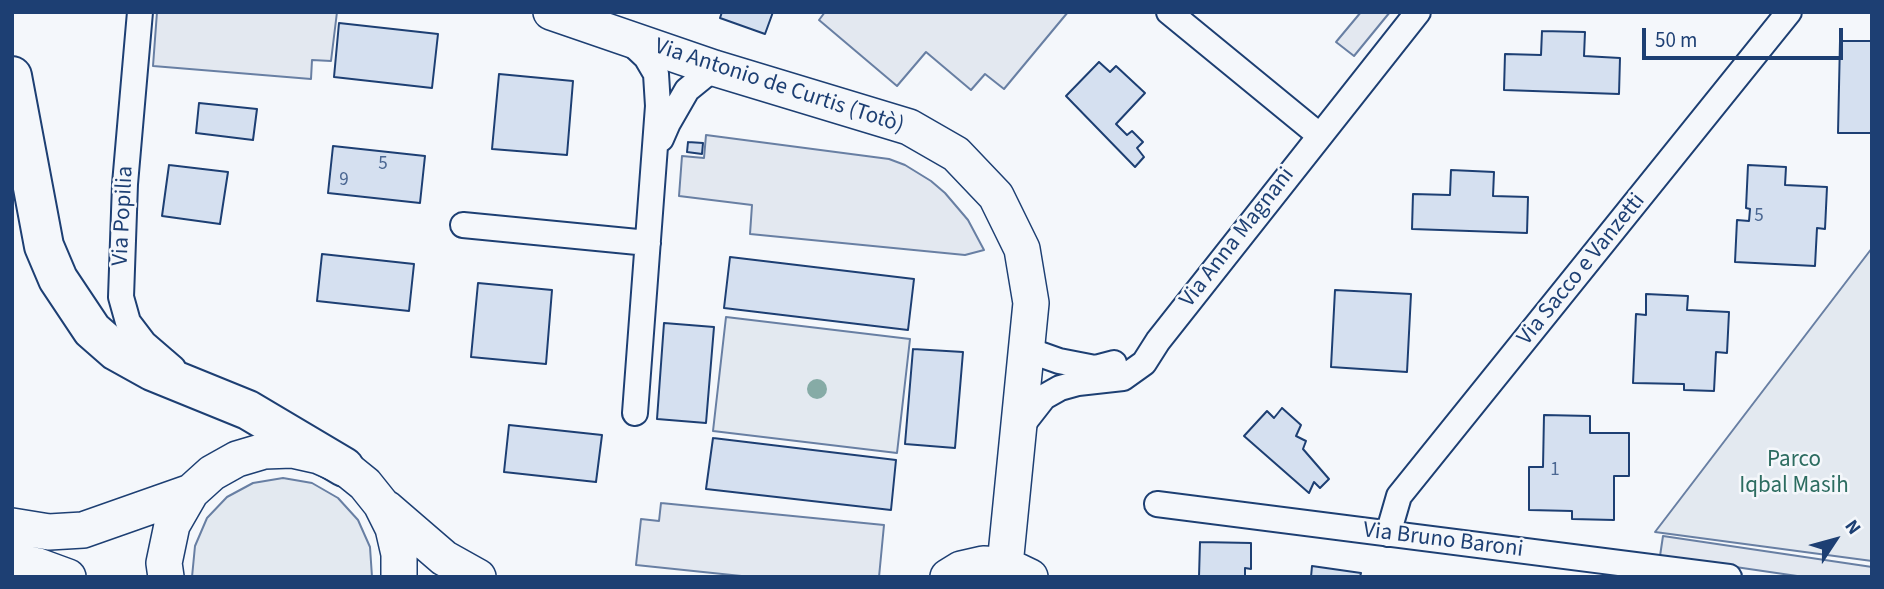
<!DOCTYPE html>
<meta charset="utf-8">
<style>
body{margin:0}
#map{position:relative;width:1884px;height:589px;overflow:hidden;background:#f4f7fb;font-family:"Source Sans 3",sans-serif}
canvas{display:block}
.frame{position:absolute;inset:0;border:14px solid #1d3f73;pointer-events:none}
.north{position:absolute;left:1800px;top:505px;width:70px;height:70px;-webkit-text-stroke:5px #f4f7fb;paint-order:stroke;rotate:54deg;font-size:19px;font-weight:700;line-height:28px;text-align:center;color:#1d3f73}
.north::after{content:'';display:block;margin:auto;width:24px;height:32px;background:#1d3f73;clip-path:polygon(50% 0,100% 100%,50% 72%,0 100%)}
.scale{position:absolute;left:1642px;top:28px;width:201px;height:32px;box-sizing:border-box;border:4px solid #1d3f73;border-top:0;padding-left:9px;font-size:21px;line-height:24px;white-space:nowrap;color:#1d3f73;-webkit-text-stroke:5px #f4f7fb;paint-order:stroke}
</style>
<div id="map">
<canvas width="1884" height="589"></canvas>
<div class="frame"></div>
<div class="north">N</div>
<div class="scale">50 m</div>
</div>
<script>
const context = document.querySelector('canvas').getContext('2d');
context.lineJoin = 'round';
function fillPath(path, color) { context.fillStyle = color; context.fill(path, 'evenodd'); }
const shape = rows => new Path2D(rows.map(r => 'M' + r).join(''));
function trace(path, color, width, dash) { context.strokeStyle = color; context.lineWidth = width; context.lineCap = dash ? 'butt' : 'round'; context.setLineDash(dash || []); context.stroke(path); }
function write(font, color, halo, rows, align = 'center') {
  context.font = font + ' "Source Sans 3",sans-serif'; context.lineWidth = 5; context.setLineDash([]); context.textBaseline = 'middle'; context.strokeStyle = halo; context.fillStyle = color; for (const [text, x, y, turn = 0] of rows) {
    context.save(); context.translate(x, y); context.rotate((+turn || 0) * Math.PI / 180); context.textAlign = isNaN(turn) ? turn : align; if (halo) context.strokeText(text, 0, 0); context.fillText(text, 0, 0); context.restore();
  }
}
const green = shape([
 [1872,248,1872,561,1655,532,1872,248],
 [726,317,910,339,897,453,713,431,726,317],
 [283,478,312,483,338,498,358,520,370,547,372,577,192,577,195,546,207,518,227,497,253,483,283,478]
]);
fillPath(green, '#e3e9f0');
trace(green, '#687fa3', 2);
const parking = shape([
 [157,12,337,12,331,61,312,60,311,79,153,66,157,12],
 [825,12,1068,12,1004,89,985,74,971,90,926,52,897,86,819,20,825,12],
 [1361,12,1390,12,1354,56,1336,42,1361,12],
 [706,135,889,159,905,165,931,181,945,193,968,220,984,250,965,255,750,234,752,205,679,196,682,156,704,158,706,135],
 [661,503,884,525,879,577,751,577,636,565,641,519,659,521,661,503],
 [1663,536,1872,567,1872,577,1804,577,1660,556,1663,536]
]);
fillPath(parking, '#e3e8f0');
trace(parking, '#687fa3', 2);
const building = shape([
 [722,12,773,12,765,34,720,18,722,12],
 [339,23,438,34,432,88,334,77,339,23],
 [1542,31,1585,32,1584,56,1620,58,1619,94,1504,90,1505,54,1541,55,1542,31],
 [1840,41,1872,41,1872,133,1838,133,1840,41],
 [1099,62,1110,72,1116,66,1145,93,1116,124,1127,135,1132,131,1143,142,1137,148,1144,157,1135,167,1066,96,1099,62],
 [499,74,573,81,567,155,492,149,499,74],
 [199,103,257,109,253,140,196,133,199,103],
 [688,142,703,143,702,154,687,152,688,142],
 [333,146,425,156,420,203,328,193,333,146],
 [169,165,228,172,220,224,162,216,169,165],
 [1748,165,1786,167,1785,185,1827,187,1825,229,1817,228,1815,266,1735,262,1737,220,1749,221,1750,209,1746,208,1748,165],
 [1451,170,1494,172,1493,196,1528,197,1527,233,1412,229,1413,194,1450,195,1451,170],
 [322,254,414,264,409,311,317,301,322,254],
 [730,257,914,279,908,330,724,308,730,257],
 [478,283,552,290,546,364,471,357,478,283],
 [1335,290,1411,294,1407,372,1331,367,1335,290],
 [1646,294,1688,296,1687,310,1729,312,1727,353,1716,352,1714,391,1684,390,1684,384,1633,383,1636,314,1646,315,1646,294],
 [664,323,714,327,706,423,657,419,664,323],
 [913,349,963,352,955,448,905,444,913,349],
 [1282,408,1301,425,1296,436,1306,441,1303,449,1329,479,1320,488,1314,482,1309,493,1244,436,1267,411,1274,418,1282,408],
 [1544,415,1590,416,1590,433,1629,433,1629,476,1614,476,1614,520,1572,519,1572,511,1529,510,1529,467,1543,467,1544,415],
 [509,425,602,435,596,482,504,472,509,425],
 [713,438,896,460,891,510,706,489,713,438],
 [1200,542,1251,543,1251,569,1245,568,1245,577,1199,577,1200,542],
 [1312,566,1361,573,1360,577,1311,577,1312,566]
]);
fillPath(building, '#d5e0f0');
trace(building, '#1d3f73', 2);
const street = shape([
 [140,12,125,184,121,297,128,322,144,343,173,368],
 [1169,12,1319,135],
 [628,40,646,57,656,74,658,106,635,413],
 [661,139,668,123,687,90,714,68],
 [463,225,648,243],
 [1028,350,1059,361,1095,368,1114,363],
 [1019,429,1044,397,1060,388,1078,383,1123,378,1144,363,1158,341,1418,12],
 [1157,504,1729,577],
 [1388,534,1399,496,1789,12]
]);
const secondary = shape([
 [551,12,714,68,909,127,956,154,996,196,1022,249,1031,303,1005,565],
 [386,508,444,558,478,577],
 [12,526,49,532,83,530,191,492],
 [12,561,38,566,68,577],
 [166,577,164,563,172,525,191,492,212,473,237,459,264,451,292,450,319,456,344,467,365,484,381,504,393,528,399,554,399,577],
 [948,577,961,569,983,564,1005,565,1030,577]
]);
const primary = shape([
 [12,76,44,246,58,279,92,330,116,351,152,371,248,410,344,467]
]);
trace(street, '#1d3f73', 28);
trace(secondary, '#1d3f73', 38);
trace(primary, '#1d3f73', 42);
trace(street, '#f4f7fb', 24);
trace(secondary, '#f4f7fb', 35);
trace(primary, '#f4f7fb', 38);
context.fillStyle = '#86aba6';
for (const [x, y] of [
 [817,389]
]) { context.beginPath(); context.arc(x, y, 10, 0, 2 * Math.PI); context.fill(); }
write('19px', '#4b6792', null, [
 ["5",383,165],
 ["9",344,181],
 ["5",1759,217],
 ["1",1555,471]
]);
write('23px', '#1d3f73', '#f4f7fb', [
 ["Via Antonio de Curtis (Totò)",779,87,18],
 ["Via Popilia",124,216,-87],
 ["Via Anna Magnani",1238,238,-52],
 ["Via Sacco e Vanzetti",1582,270,-51],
 ["Via Bruno Baroni",1443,541,7]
]);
write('23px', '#2c6c60', '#f4f7fb', [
 ["Parco",1794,461],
 ["Iqbal Masih",1794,487]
]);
</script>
